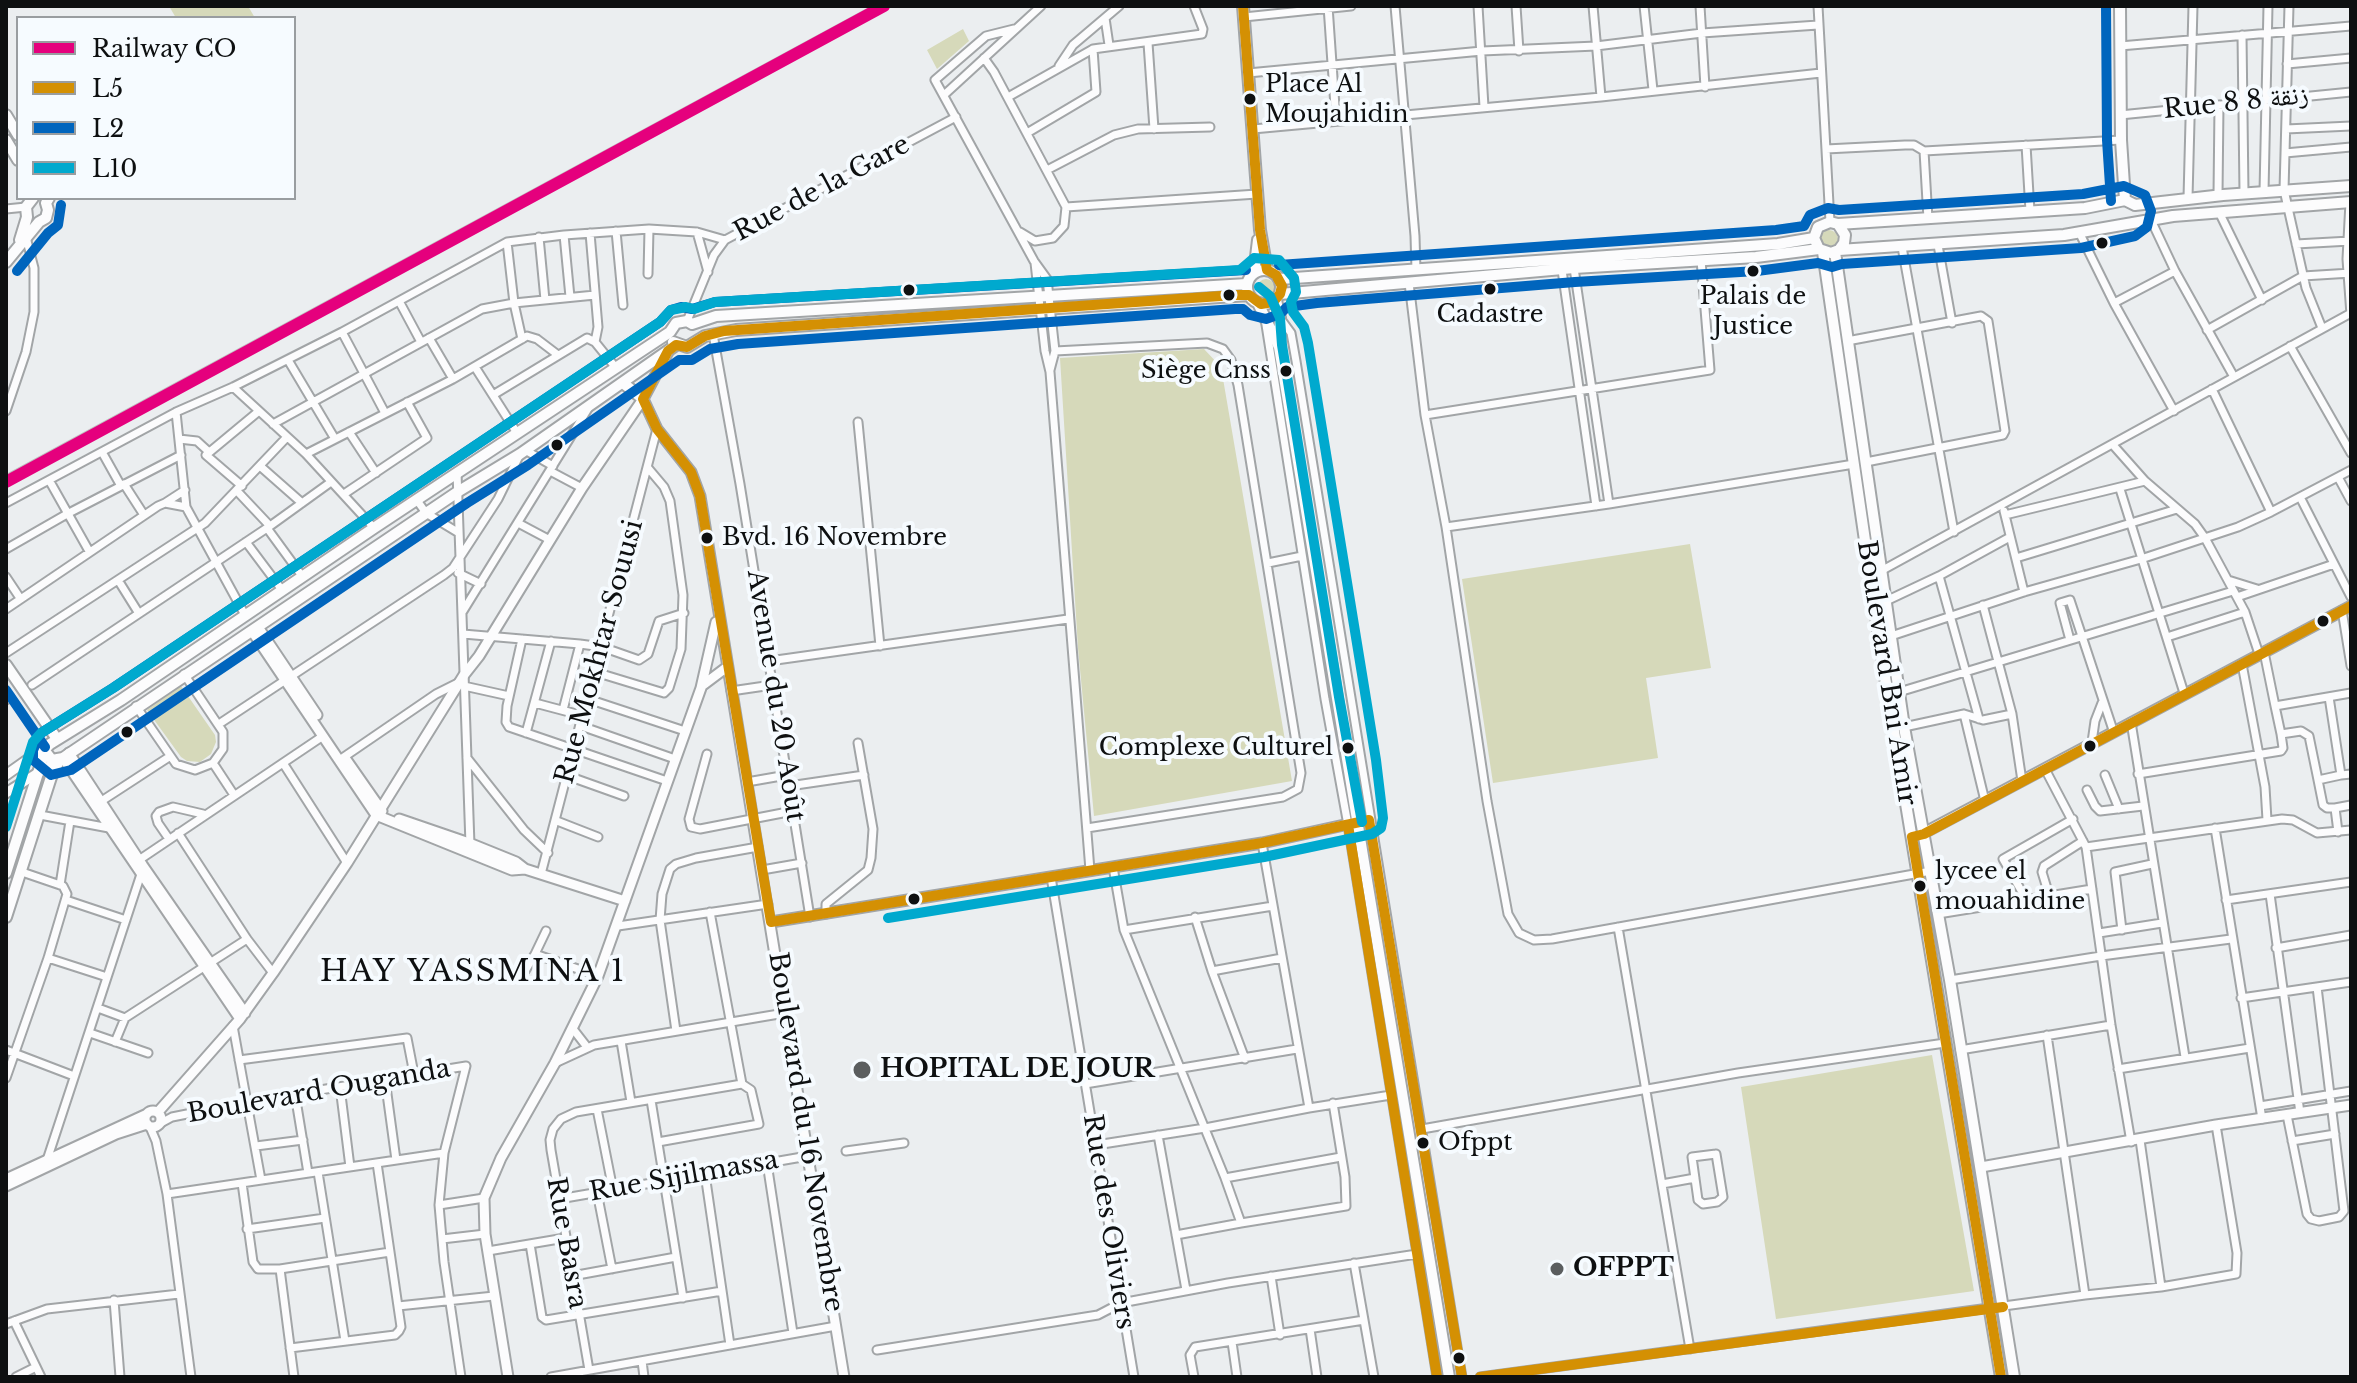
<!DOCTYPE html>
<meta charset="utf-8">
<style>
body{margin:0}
#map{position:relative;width:2357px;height:1383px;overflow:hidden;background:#ebeef0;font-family:"Libre Baskerville",serif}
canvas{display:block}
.frame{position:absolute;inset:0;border:8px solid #0e1011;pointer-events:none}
.legend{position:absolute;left:16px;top:16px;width:280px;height:184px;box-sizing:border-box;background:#f6fbff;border:2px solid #999da0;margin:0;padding:10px 14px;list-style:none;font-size:24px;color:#0e1011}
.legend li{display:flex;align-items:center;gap:16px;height:40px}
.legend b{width:40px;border:2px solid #999da0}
</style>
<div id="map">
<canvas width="2357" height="1383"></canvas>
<div class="frame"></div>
<ul class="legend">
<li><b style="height:10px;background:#e5007d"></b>Railway CO</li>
<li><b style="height:10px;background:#d49003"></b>L5</li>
<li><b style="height:10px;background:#0065bd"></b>L2</li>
<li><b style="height:10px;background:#00a9ce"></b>L10</li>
</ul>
</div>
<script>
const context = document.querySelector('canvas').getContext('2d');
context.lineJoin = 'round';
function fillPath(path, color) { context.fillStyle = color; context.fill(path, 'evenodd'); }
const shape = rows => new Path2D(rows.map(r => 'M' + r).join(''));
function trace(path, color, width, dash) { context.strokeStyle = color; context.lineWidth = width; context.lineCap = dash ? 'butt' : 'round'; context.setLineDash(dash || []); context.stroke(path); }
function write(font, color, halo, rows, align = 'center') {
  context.font = font + ' "Libre Baskerville","Noto Naskh Arabic",serif'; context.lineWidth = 8; context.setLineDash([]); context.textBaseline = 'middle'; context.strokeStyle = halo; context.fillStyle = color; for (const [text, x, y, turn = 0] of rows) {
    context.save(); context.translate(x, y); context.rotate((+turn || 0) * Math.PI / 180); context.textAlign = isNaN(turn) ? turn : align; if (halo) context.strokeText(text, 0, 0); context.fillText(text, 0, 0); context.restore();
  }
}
fillPath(shape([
 [169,6,248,6,255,18,176,18],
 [963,29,969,41,937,69,927,50],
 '1820 239a9 9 0 1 1 18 0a9 9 0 1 1-18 0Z',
 '1257 288a9 9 0 1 1 18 0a9 9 0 1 1-18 0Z',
 [1204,349,1221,367,1292,781,1094,816,1078,648,1060,358],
 [1690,544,1711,668,1646,678,1658,758,1493,783,1462,579],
 [181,686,215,735,216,742,211,754,200,762,187,761,181,757,147,710],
 [1932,1055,1974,1291,1776,1319,1741,1087]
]), '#d6d9ba');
const minor = shape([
 [1328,6,1336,121],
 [1395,6,1415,236,1416,270],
 [1478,6,1484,107],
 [1516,6,1519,51],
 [1593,6,1601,97],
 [1644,6,1653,90],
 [1700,6,1705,87],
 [1818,6,1830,222],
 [2289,6,2284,190,2306,288,2322,328],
 [1244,17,1351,6],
 [1105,18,1109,45],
 [1014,29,986,36,935,80,1034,261,1047,279,1055,351,1050,370],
 [2242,35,2244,193],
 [1148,43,1154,129],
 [2120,46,2351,26],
 [984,58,994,72,1066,207,1064,226,1053,238,1035,241,1020,232],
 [2287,64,2351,58],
 [1059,66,1073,45,1119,6],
 [1248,73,1482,51,1596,46,1702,33,1818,25],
 [944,95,1041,6],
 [1008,97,1093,49,1202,34,1203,29,1194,6],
 [2120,115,2351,92],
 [1253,129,1601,97,1821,73],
 [2286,129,2351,126],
 [1027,133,1096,92,1093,49],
 [2026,145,2030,211],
 [1826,149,1905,145,1914,145,1924,151,2121,140],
 [1924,151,1928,219],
 [2285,153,2351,147],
 [1047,170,1114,135,1138,129,1210,127],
 [2264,192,2268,6],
 [2218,195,2219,105],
 [2188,198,2193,6],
 [2350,202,2347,259,2351,315],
 [1066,207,1257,194],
 [6,209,26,207],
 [2219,212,2262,300],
 [2151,220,2175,271,2234,377],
 [616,231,623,305],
 [697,232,708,272],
 [590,233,598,327,595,342],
 [2080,234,2114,303,2174,411],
 [564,235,570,297],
 [539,237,545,300],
 [507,242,514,303,522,339],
 [2296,244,2350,241],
 [1938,245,1952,323],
 [1902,247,1954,532],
 [1035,263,1045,351,1050,372,1090,870],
 [1574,268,1609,504],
 [1562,270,1596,506],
 [648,274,649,229],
 [1409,283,1425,415,1446,527,1487,801,1508,914,1519,933,1534,940,1552,939,1931,871],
 [399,301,421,342],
 [2114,303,2175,271],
 [1280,318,1291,333,1296,361,1462,1377],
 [687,321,714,255,725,240,956,117],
 [1266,325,1325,699,1348,825,1437,1377],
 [2207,330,2303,276,2351,273],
 [342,332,385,413],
 [713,334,740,484,810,917],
 [429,338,453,379],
 [1847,341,1981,316,1988,321,2005,431,2003,435,1866,462],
 [2290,346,2351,453],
 [1055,351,1207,343,1223,349,1231,360,1238,385,1301,773,1298,789,1283,797,1087,828],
 [288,360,335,439],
 [475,367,517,433],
 [233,387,306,454,374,528],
 [2212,389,2271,512,2351,470],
 [493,395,587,338,595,342,616,368],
 [6,411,26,352,34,312,34,268,26,237],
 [176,412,186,507,245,615],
 [1425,415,1710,370,1701,260],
 [858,422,880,646],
 [273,424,482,309,514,303,595,295],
 [349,432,376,473],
 [179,439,197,441,209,452],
 [2113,445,2145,481,2195,524,2205,538,2245,612,2259,654],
 [525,450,553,466],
 [102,452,121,486],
 [306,454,453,379,527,336,537,339,558,355],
 [260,466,302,503],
 [550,471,582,488],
 [457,472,470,845],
 [2338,477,2351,501],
 [49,480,89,551],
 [124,484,144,515],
 [242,486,206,455,259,411],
 [2120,489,2184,693],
 [237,491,270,526],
 [344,494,427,438,407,402],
 [2300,497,2351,597],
 [416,499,426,513,459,533],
 [6,503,176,412,233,387,342,332,507,242,564,235,649,229,697,232,725,240],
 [165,503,185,490],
 [2004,511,2024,592],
 [2005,515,2145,481],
 [518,523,550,540],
 [1446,527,1609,504,1854,464],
 [267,528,302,576],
 [246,542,282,590],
 [6,549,67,514,181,455],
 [2016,558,2177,509],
 [1268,563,1302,556],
 [1879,572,2351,313],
 [458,573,481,584],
 [1939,576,1979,719],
 [6,577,20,598],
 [118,580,138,612],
 [2228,580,2257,589],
 [2237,597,2334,564],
 [1886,601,1939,576,2010,537],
 [1983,605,2012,714,2022,781],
 [6,609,158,506,165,503,186,507],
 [2342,610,2351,666],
 [463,611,589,407],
 [463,634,580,644,602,647,639,660,648,654,659,621,684,613],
 [1891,636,2024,592,2141,559,2238,527,2271,512],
 [2167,637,2245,612],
 [522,639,507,706,506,722,509,727,667,781],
 [2070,640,2060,603,2070,600,2113,730],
 [2264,652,2275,706,2351,693],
 [6,653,205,523,287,437],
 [769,661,1068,619],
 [2242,664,2265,787,2267,820],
 [595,672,664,693,669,688,681,649,683,595,670,501,664,487,648,468],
 [32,685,270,526,331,482],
 [464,686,509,696],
 [731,691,772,685],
 [1899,692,2233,591],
 [2329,697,2341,775,2351,774],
 [588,699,685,731],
 [6,700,10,697],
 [535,703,584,716],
 [136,706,176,764,195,770,213,763,223,749,223,732,184,674],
 [2275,706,2281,734,2301,731,2309,736,2318,780,2341,775],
 [563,710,580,644],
 [1964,714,1985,801],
 [2131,722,2185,1057],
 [219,724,444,575,453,568,498,499,520,454],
 [581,726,675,759],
 [1904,727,1964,714,1983,720,2012,714],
 [526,733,551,641],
 [2092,742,2095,721,2102,703],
 [707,754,689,819,691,827,700,829,793,811],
 [467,758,524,830,548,853],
 [341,759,436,694,458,683],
 [213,763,234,795],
 [283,763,347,863],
 [2045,769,2086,847,2111,1025,2131,1142],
 [2138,774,2281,751,2283,748,2281,734],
 [2105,775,2119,809],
 [568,776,624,796],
 [2318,780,2323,805,2327,808,2335,808],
 [747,782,787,775],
 [789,786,864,775],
 [2087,790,2095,806,2100,811,2143,806],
 [100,802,169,757],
 [40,815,109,828],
 [557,821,598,837],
 [2215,828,2262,1119],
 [2338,832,2335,808,2351,805],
 [178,833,247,939,273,973],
 [169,839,158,823,156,816,159,812,173,807,203,814],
 [1262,843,1309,1108,1391,1095],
 [2086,847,2282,819,2293,820,2317,833,2351,830],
 [136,862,323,736],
 [1113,867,1124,930,1225,1178,1241,1223,1346,1206,1345,1177,1333,1103],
 [762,870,802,863],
 [541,874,657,429],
 [1051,877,1134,1377],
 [60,885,70,821],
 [2270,894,2300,1113],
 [2049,895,2042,872,2044,866,2083,841],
 [2026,899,2003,859,2073,819],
 [66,900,126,920],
 [2226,900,2351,882],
 [710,912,742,1084],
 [826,914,826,904,868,870,871,858,873,829,858,743],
 [1938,914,2092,889],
 [1195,917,1212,971,1245,1059],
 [618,926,768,904],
 [1618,927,1690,1349],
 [1124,930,1273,906],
 [2122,930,2115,872,2152,864],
 [546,931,535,954,598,976],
 [2099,933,2162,923],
 [2276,948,2351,935],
 [48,958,107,977],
 [525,971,535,954],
 [1212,971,1282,958],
 [1950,980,2101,956,2231,939],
 [2241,998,2351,982],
 [98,1008,125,1018,247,939],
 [233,1026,261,1180],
 [573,1029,587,1047],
 [676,1031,660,920,662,894,670,869,676,864,696,858,758,847],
 [90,1033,148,1053],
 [2047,1035,2085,1295],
 [621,1041,631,1102],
 [115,1042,125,1018],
 [6,1050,74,1076],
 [1960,1050,2111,1025],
 [239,1060,407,1038,414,1074],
 [555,1063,594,1045,785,1013],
 [2118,1069,2250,1048],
 [6,1078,48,958,67,894,63,886,22,872],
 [385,1079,396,1160],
 [1085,1084,1297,1049],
 [340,1087,350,1167],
 [295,1094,308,1173],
 [651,1100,683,1298],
 [2260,1106,2351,1091],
 [597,1109,613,1190],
 [2287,1115,2307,1214,2311,1219,2319,1221,2339,1217,2344,1211,2317,987],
 [161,1123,172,1117,247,1102,466,1066,444,1153,439,1205,444,1262,461,1377],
 [150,1127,156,1141,167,1194,191,1377],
 [1422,1129,1738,1073,1945,1043],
 [1158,1135,1186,1290],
 [2140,1140,2161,1287],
 [2292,1141,2335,1134],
 [1096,1145,1205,1128,1309,1108],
 [256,1146,303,1140],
 [846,1151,904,1143],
 [1716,1154,1723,1197,1717,1202,1703,1204,1698,1200,1692,1157,1716,1154],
 [47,1160,142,871],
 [767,1163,793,1333],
 [318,1172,345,1341],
 [705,1174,730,1345],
 [1225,1178,1341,1157],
 [242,1183,253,1262,258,1269,280,1269,390,1252],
 [1662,1184,1695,1178],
 [597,1192,612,1269],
 [167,1194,444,1153],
 [559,1199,808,1156],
 [439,1205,484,1198],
 [247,1229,325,1218],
 [1176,1235,1241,1223],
 [442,1239,485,1234],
 [530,1244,542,1317,546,1320,722,1291],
 [488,1251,565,1238],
 [1354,1263,1374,1377],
 [280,1269,294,1377],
 [572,1276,676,1257],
 [1271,1276,1280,1335],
 [114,1300,120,1377],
 [398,1306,494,1296],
 [14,1321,41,1377],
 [6,1324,47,1309,179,1294],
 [1310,1329,1317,1377],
 [1232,1342,1237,1377],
 [290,1348,395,1335,399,1331,401,1327,377,1163],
 [877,1350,1098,1315,1121,1303,1228,1283,1417,1254],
 [642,1361,644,1377],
 [589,1370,551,1150,550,1140,553,1129,561,1119,576,1112,742,1084,751,1090,759,1124,658,1142],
 [16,1377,36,1367],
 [551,1377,836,1326],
 [1194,1377,1190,1355,1195,1347,1364,1320],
 [1480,1377,2085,1295,2161,1287,2236,1274,2237,1253,2216,1125]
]);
const tertiary = shape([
 [668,352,643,399,657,429,691,472,700,496,844,1377],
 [258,627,317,715],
 [252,631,376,815,512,870,525,869,625,901],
 [703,685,727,667],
 [69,753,143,866,245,1013],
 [63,758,240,1019],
 [345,758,382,811],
 [6,775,47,746],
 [6,793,57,761],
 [399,819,469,843,516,862,525,869],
 [1920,835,2351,606],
 [771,922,1262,843,1358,822],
 '145 1119a8 8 0 1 1 16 0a8 8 0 1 1-16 0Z',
 [158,1112,240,1019,273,973,347,863,464,675,479,656,582,488,643,399],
 [1981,1167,2216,1125,2351,1105],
 [6,1179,147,1114],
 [6,1186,116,1134,147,1124],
 [508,1377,485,1234,484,1198,501,1158,555,1063,598,976,701,688,716,622]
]);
const secondary = shape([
 [1243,6,1260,230,1267,270],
 [2120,6,2121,140,2125,200],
 [6,115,18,135],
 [6,140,18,160],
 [2135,205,2125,200,2085,208,1838,224,1830,222,1818,227,1814,238,1819,249,1831,253,1839,250,2064,235,2173,216,2351,202],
 [2135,205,2223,195,2351,186],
 [1838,224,1845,235,1844,243,1839,250],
 [20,240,27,217,26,207,33,198],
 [1823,252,1884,671,2001,1377],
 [1835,252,1904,727,1950,980,2014,1377],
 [6,262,39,222,46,218,48,210,46,203,49,198],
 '1247 287a17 17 0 1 1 34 0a17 17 0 1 1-34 0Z',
 [1254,273,1258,240],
 [1280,279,1778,244,1814,238],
 [1280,294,1574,268,1756,257,1819,249],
 [1276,300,1280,318,1279,347,1449,1377],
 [1258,303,1279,347],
 [692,324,716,316,1247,284],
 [673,342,687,347,705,336,736,330,1249,295],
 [623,383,643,399],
 [6,665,57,739],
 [45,751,52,760,63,758,459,491,520,454,676,345],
 [6,873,46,748,50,744,121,700,374,528,670,332,676,323,687,321,692,324],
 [6,917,51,777,60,759]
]);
trace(minor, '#a2a5a7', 11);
trace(tertiary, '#a2a5a7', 13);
trace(secondary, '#a2a5a7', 14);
trace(minor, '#fcfcfd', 7);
trace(tertiary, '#fcfcfd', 9);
trace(secondary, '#fcfcfd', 10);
const rail = shape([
 [6,477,876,6]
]);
trace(rail, '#bebebf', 5);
trace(rail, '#f6fbff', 2, [6]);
trace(shape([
 [1348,825,1437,1377],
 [771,922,700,496,691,472,657,429,643,399,668,351,676,345,687,347,705,336,724,331,1235,295,1249,295,1261,304,1273,302,1280,294,1282,286,1276,275,1267,270,1260,230,1243,6],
 [771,922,1262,843,1369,820,1462,1377],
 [1480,1377,2003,1307],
 [2001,1377,1912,837,1924,834,2351,606]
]), '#d49003', 10);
trace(shape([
 [2106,6,2107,140,2111,201],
 [1246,270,715,302,692,309,681,307,671,310,660,322,113,688,41,733,33,750,33,760,51,775,71,770,467,503,528,465,679,360,692,360,710,349,738,344,1235,309,1243,309,1250,315,1266,319,1280,314,1287,307,1317,303,1575,282,1757,271,1818,263,1832,267,1842,264,2081,248,2135,236,2147,227,2151,211,2145,195,2124,186,2083,194,1839,210,1828,208,1810,215,1804,226,1776,230,1279,265],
 [17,271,48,233,58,225,61,205],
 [6,690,45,747]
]), '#0065bd', 10);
trace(shape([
 [1259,287,1270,296,1280,318,1282,345,1339,697,1362,822],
 [6,827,33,742,41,733,113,688,660,322,671,310,686,307,694,309,715,302,1240,270,1254,258,1279,260,1294,278,1296,292,1291,302,1293,312,1304,327,1308,343,1376,760,1383,818,1381,828,1372,834,1264,857,888,918]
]), '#00a9ce', 10);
trace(shape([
 [6,482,884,6]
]), '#e5007d', 12);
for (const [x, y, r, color] of [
 [1250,99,7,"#0e1011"],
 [2102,243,7,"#0e1011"],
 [1753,271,7,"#0e1011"],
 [1490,289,7,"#0e1011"],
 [909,290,7,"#0e1011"],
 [1229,295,7,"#0e1011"],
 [1286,371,7,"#0e1011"],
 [557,445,7,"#0e1011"],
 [707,538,7,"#0e1011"],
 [2323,621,7,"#0e1011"],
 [127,732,7,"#0e1011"],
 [2090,746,7,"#0e1011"],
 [1348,748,7,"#0e1011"],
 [1920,886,7,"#0e1011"],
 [914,899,7,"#0e1011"],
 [862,1070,10,"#5b5e5f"],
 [1423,1143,7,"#0e1011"],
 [1557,1269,8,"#5b5e5f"],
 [1459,1358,7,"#0e1011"]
]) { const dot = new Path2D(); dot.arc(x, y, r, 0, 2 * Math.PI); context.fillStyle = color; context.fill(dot); trace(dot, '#f6fbff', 3); }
write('24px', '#0e1011', '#f6fbff', [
 ["Place Al",1265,85],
 ["Moujahidin",1265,115],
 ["Palais de",1753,297,"center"],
 ["Justice",1753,327,"center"],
 ["Cadastre",1490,315,"center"],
 ["Siège Cnss",1271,371,"right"],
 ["Bvd. 16 Novembre",722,538],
 ["Complexe Culturel",1333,748,"right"],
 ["lycee el",1935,872],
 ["mouahidine",1935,902],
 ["Ofppt",1438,1143]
], 'left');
write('26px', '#0e1011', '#f6fbff', [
 ["Rue 8 8 زنقة",2236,103,-6],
 ["Rue de la Gare",822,189,-28],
 ["Rue Mokhtar Souusi",600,652,-75],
 ["Boulevard Bni Amir",1886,673,81],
 ["Avenue du 20 Août",775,696,81],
 ["Boulevard Ouganda",319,1092,-10],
 ["Boulevard du 16 Novembre",805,1132,81],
 ["Rue Sijilmassa",684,1177,-10],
 ["Rue des Oliviers",1108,1222,81],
 ["Rue Basra",566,1243,80]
]);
write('bold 26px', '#0e1011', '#f6fbff', [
 ["HOPITAL DE JOUR",880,1070],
 ["OFPPT",1573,1269]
], 'left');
context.letterSpacing = '2px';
write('30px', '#0e1011', '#f6fbff', [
 ["HAY YASSMINA 1",473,973]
]);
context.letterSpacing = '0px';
</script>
